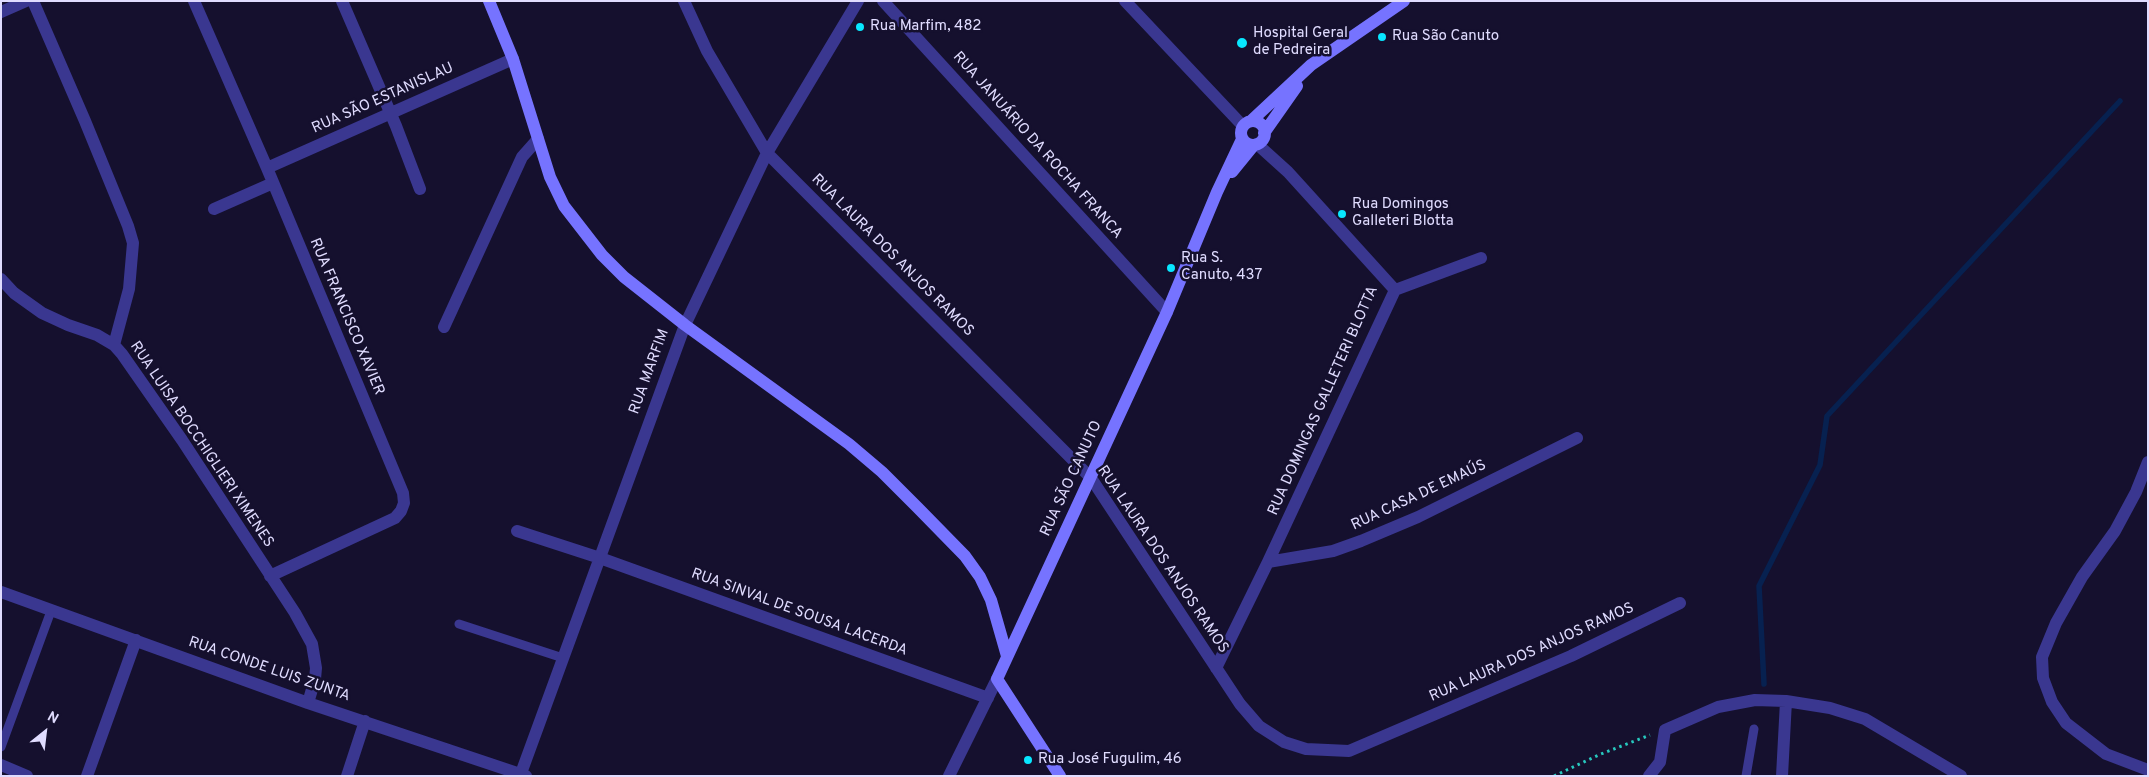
<!DOCTYPE html>
<meta charset="utf-8">
<style>
body{margin:0}
#map{position:relative;width:2149px;height:777px;overflow:hidden;background:#15102e;font-family:Overpass,sans-serif}
canvas{display:block}
.frame{position:absolute;inset:0;border:2px solid #e0dcff;pointer-events:none}
.north{position:absolute;left:20px;top:707px;width:50px;height:50px;-webkit-text-stroke:4px #15102e;paint-order:stroke;rotate:29deg;font-size:14px;font-weight:700;line-height:20px;text-align:center;color:#e0dcff}
.north::after{content:'';display:block;margin:auto;width:18px;height:22px;background:#e0dcff;clip-path:polygon(50% 0,100% 100%,50% 72%,0 100%)}
</style>
<div id="map">
<canvas width="2149" height="777"></canvas>
<div class="frame"></div>
<div class="north">N</div>
</div>
<script>
const context = document.querySelector('canvas').getContext('2d');
context.lineJoin = 'round';
const shape = rows => new Path2D(rows.map(r => 'M' + r).join(''));
function trace(path, color, width, dash) { context.strokeStyle = color; context.lineWidth = width; context.lineCap = dash ? 'butt' : 'round'; context.setLineDash(dash || []); context.stroke(path); }
function write(font, color, halo, rows, align = 'center') {
  context.font = font + ' Overpass,sans-serif'; context.lineWidth = 5; context.setLineDash([]); context.textBaseline = 'middle'; context.strokeStyle = halo; context.fillStyle = color; for (const [text, x, y, turn = 0] of rows) {
    context.save(); context.translate(x, y); context.rotate((+turn || 0) * Math.PI / 180); context.textAlign = isNaN(turn) ? turn : align; if (halo) context.strokeText(text, 0, 0); context.fillText(text, 0, 0); context.restore();
  }
}
trace(shape([
 [1764,684,1759,586,1820,465,1827,416,2120,101]
]), '#072150', 5.5);
trace(shape([
 [1554,776,1601,754,1650,735]
]), '#27c8be', 3, [2.5, 4]);
trace(shape([
 [459,624,563,658],
 [1,747,51,611],
 [1746,776,1754,729]
]), '#3a3790', 9);
trace(shape([
 [33,1,85,121,128,226,133,243,129,289,114,345],
 [194,1,267,168,403,493,404,503,401,511,395,518,270,576],
 [342,1,396,126,420,189],
 [684,1,707,51,767,153,1091,478,1240,704,1259,726,1284,742,1306,749,1349,751,1571,656,1680,603],
 [883,1,1167,312],
 [1125,1,1243,126],
 [1,12,26,1],
 [1257,144,1288,172,1395,290],
 [267,168,513,59],
 [214,209,273,183],
 [1,279,14,293,42,313,68,325,97,335,114,345,122,354,182,440,295,613,312,644,316,668,315,679,308,703],
 [1395,290,1481,258],
 [444,327,522,157,538,139],
 [2148,462,2136,492,2115,531,2082,577,2056,623,2042,657,2043,678,2052,702,2066,723,2106,754,2148,770],
 [517,531,600,558,988,698],
 [1268,562,1333,551,1361,541,1418,517,1577,438],
 [1,592,308,703,526,776],
 [1216,668,1268,562,1395,290],
 [1,765,27,776],
 [87,776,136,640],
 [347,776,365,721],
 [520,776,685,325,767,153,858,1],
 [949,776,997,679],
 [1649,776,1660,762,1665,730,1718,707,1755,700,1786,701,1830,708,1865,719,1961,776],
 [1782,776,1786,701]
]), '#3a3790', 12);
trace(shape([
 [489,1,513,59,550,177,564,206,602,255,624,277,685,325,849,444,882,472,918,508,965,556,980,577,991,600,1007,656],
 [1251,121,1311,65,1404,1],
 '1241 133a12 12 0 1 1 24 0a12 12 0 1 1-24 0Z',
 [1264,133,1297,86],
 [1232,172,1254,145],
 [1060,776,997,679,1167,312,1217,192,1242,139]
]), '#7673ff', 12);
for (const [x, y, r, color] of [
 [860,27,5,"#08e7ff"],
 [1382,37,5,"#08e7ff"],
 [1242,43,6,"#08e7ff"],
 [1342,214,5,"#08e7ff"],
 [1171,268,5,"#08e7ff"],
 [1028,760,5,"#08e7ff"]
]) { const dot = new Path2D(); dot.arc(x, y, r, 0, 2 * Math.PI); context.fillStyle = color; context.fill(dot); trace(dot, '#15102e', 2); }
write('15px', '#e0dcff', '#15102e', [
 ["Rua Marfim, 482",870,27],
 ["Hospital Geral",1253,34],
 ["de Pedreira",1253,51],
 ["Rua São Canuto",1392,37],
 ["Rua Domingos",1352,205],
 ["Galleteri Blotta",1352,222],
 ["Rua S.",1181,259],
 ["Canuto, 437",1181,276],
 ["Rua José Fugulim, 46",1038,760]
], 'left');
write('15px', '#e0dcff', '#15102e', [
 ["RUA SÃO ESTANISLAU",383,99,-24],
 ["RUA JANUÁRIO DA ROCHA FRANCA",1037,146,48],
 ["RUA LAURA DOS ANJOS RAMOS",892,256,45],
 ["RUA FRANCISCO XAVIER",346,317,67],
 ["RUA MARFIM",650,372,-70],
 ["RUA DOMINGAS GALLETERI BLOTTA",1324,401,-66],
 ["RUA LUISA BOCCHIGLIERI XIMENES",201,445,56],
 ["RUA SÃO CANUTO",1072,479,-65],
 ["RUA CASA DE EMAÚS",1419,496,-25],
 ["RUA LAURA DOS ANJOS RAMOS",1162,560,56],
 ["RUA SINVAL DE SOUSA LACERDA",799,613,20],
 ["RUA LAURA DOS ANJOS RAMOS",1532,653,-24],
 ["RUA CONDE LUIS ZUNTA",269,670,19]
]);
</script>
